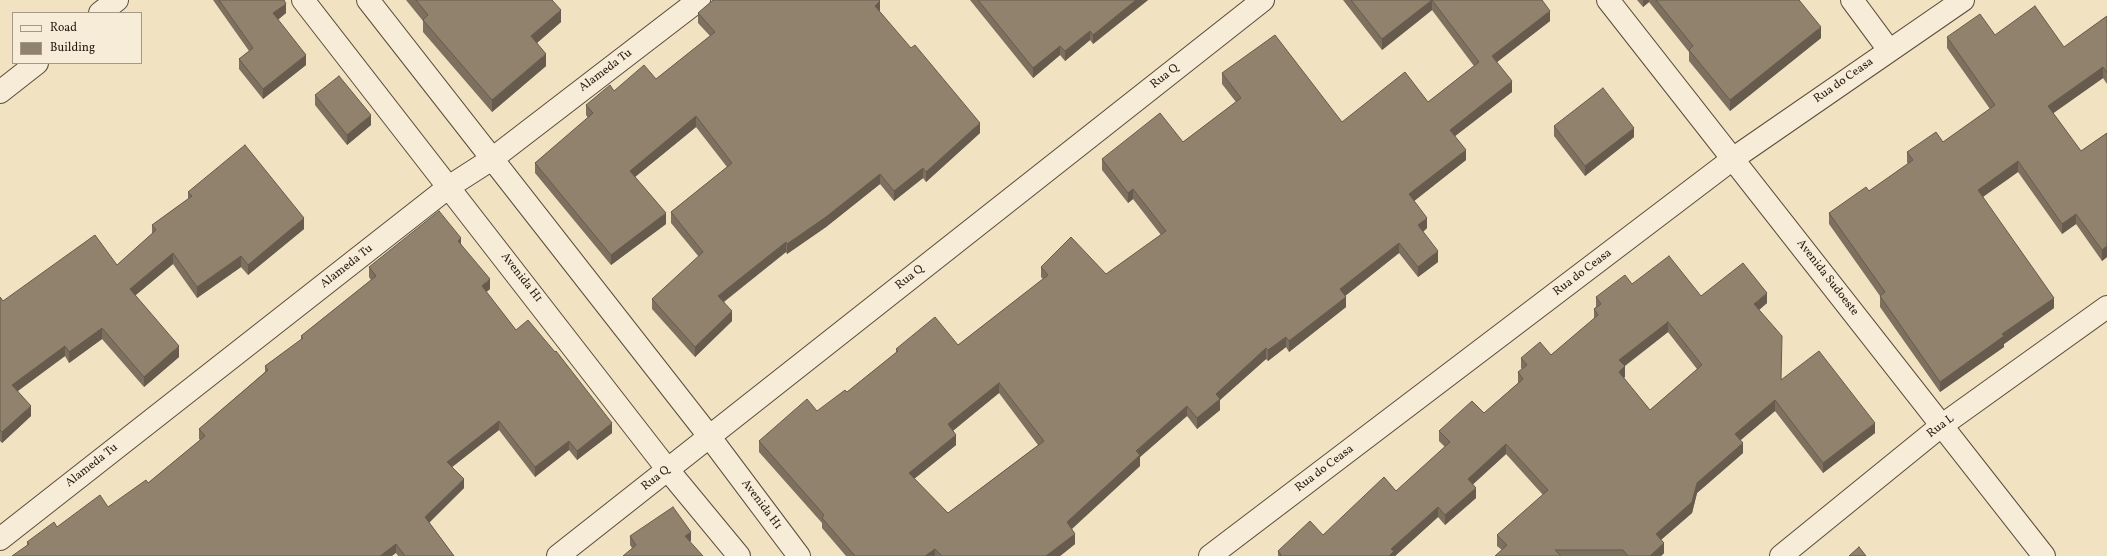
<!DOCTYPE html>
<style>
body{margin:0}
#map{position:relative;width:2107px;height:556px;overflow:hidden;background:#f1e2c2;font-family:Vollkorn,serif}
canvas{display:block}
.legend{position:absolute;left:12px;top:12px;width:130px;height:52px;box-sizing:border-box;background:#f6ecd7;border:1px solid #a49887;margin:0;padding:5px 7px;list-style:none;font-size:12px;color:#281a10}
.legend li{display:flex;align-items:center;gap:8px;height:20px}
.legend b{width:20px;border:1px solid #a49887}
</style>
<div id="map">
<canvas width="2107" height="556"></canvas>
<ul class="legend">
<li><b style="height:5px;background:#f6ecd7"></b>Road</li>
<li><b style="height:11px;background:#91826d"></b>Building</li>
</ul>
</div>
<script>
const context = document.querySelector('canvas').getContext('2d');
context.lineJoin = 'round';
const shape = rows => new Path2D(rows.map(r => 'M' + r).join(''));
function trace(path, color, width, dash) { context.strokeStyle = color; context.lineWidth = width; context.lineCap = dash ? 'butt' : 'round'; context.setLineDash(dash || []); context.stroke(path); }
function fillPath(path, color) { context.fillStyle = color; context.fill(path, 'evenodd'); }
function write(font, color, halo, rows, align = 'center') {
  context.font = font + ' Vollkorn,serif'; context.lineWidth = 4; context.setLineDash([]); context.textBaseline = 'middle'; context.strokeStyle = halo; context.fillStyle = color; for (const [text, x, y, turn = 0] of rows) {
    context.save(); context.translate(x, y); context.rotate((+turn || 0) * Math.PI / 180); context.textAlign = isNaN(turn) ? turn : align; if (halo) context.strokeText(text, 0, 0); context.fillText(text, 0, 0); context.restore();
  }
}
const minor = shape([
 [303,0,668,470,739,556],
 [368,0,709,436,799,556],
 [1852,0,1889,50],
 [100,13,117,0],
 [0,92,37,63],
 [0,539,450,186,492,159,699,0],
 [558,556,1263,0],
 [1210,556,1734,158,1963,0],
 [1781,556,1941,426,2107,307]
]);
const tertiary = shape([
 [1608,0,2044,556]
]);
trace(minor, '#5a4c3c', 24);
trace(tertiary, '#5a4c3c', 24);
trace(minor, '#f6ecd7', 22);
trace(tertiary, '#f6ecd7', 22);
fillPath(shape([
 [213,0,284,0,286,13,278,20,306,65,263,99,239,69,239,59,249,51],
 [406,0,552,0,561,22,537,43,546,66,492,112,423,32,423,21],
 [970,0,1148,0,1093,44,1090,40,1065,61,1060,55,1033,78],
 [1343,0,1542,0,1550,21,1497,62,1512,92,1455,136,1466,160,1414,201,1427,228,1423,232,1438,262,1418,277,1399,253,1345,296,1346,307,1289,352,1286,347,1268,361,1266,359,1220,400,1220,410,1197,429,1187,416,1140,457,1140,466,1072,529,1075,544,1060,556,846,556,822,528,822,523,759,452,759,441,817,411,847,392,896,353,896,349,958,345,1043,279,1041,277,1041,267,1106,274,1161,235,1133,199,1128,203,1102,170,1102,159,1183,142,1236,102,1222,84,1222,73,1342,122,1428,102,1474,66,1432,10,1382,50],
 [999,393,1038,445,948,513,914,479,956,445,953,430],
 [1637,0,1799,0,1821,38,1730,111,1689,61,1689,52,1649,2,1643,7],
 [880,11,880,12,980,133,926,182,923,178,894,201,880,184,826,227,787,254,786,252,724,302,732,321,695,357,652,309,652,299,699,257,671,223,671,212,727,167,696,127,635,177,666,224,611,265,535,173,535,163,588,118,586,115,586,105,614,91,656,79,710,36,698,23,698,13],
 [2107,16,2107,84,2103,78,2053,113,2081,151,2107,133,2107,257,2102,261,2076,224,2062,234,2018,172,1983,197,2054,308,2004,344,2004,347,1940,392,1880,307,1880,296,1829,224,1829,213,1869,191,1908,164,1907,162,1907,152,1943,142,1990,109,1947,48,1947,37,1995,35,2064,47],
 [315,95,371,125,347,145,315,105],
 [1554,126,1634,137,1585,176,1554,136],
 [188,192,304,229,248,275,241,267,197,298,173,264,135,295,179,357,144,387,102,339,69,363,65,356,18,391,31,416,2,443,0,441,0,297,3,301,117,265,152,234,152,225,188,199],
 [461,244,490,289,486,292,516,330,612,433,577,460,569,450,535,477,499,430,452,467,464,488,429,522,454,556,398,556,396,553,27,545,27,542,57,527,108,507,148,483,200,440,199,439,199,429,265,372,265,366,301,340,301,336,371,280,369,277,369,267],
 [1632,284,1701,296,1767,303,1759,310,1781,380,1875,433,1823,473,1775,411,1740,440,1743,453,1697,493,1692,513,1661,540,1664,553,1661,556,1495,556,1502,550,1497,546,1497,535,1543,495,1506,454,1473,484,1476,498,1445,525,1438,517,1395,556,1278,556,1278,551,1323,535,1396,491,1445,447,1439,441,1439,431,1484,413,1518,383,1518,372,1522,369,1521,368,1521,358,1551,355,1594,319,1594,309,1596,307,1596,297],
 [1668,332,1697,369,1650,410,1623,378,1625,377,1625,366],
 [630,536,691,541,632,548,630,545]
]), '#7d705e');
fillPath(shape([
 [1136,0,1148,0,1093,44,1093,35],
 [1432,0,1432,10,1382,50,1382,39],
 [1643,0,1649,0,1649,2,1643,7],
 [880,1,880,11,875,16,875,6],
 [286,4,286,13,273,23,273,13],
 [561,10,561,22,531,48,531,36],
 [1550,11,1550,21,1492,66,1492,56],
 [1821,27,1821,38,1730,111,1730,100],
 [1090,31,1090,40,1065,61,1065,51],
 [1060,46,1060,55,1033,78,1033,68],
 [546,54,546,66,492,112,492,100],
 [306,55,306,65,263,99,263,89],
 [2103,67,2103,78,2048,117,2048,106],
 [1512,81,1512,92,1450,140,1450,130],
 [371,115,371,125,347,145,347,135],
 [696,116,696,127,630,181,630,171],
 [980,123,980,133,926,182,926,172],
 [1634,128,1634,137,1585,176,1585,166],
 [1466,150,1466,160,1409,205,1409,194],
 [2018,161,2018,172,1978,200,1978,190],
 [923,168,923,178,894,201,894,191],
 [880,174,880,184,826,227,787,254,787,244],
 [1133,189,1133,199,1128,203,1128,193],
 [666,213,666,224,611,265,611,255],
 [2076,214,2076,224,2062,234,2062,224],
 [304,218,304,229,248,275,248,265],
 [1427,218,1427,228,1418,236,1418,225],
 [461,238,461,248,458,241],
 [786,242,786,252,718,306,718,296],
 [1399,243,1399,253,1340,300,1340,289],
 [2107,246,2107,257,2102,261,2102,250],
 [1438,251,1438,262,1418,277,1418,267],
 [173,253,173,264,130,300,130,289],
 [241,256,241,267,197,298,197,287],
 [490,279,490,289,482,296,482,286],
 [1767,293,1767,303,1754,314,1754,304],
 [1346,297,1346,307,1289,352,1289,341],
 [2054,298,2054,308,2004,344,2004,347,1940,392,1940,382,2002,334],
 [732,311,732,321,695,357,695,347],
 [1668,322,1668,332,1619,370,1619,360],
 [102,328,102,339,69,363,69,352],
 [1286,337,1286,347,1268,361,1268,350],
 [65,346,65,356,12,395,12,385],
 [179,346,179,357,144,387,144,377],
 [1266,348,1266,359,1220,400,1220,410,1197,429,1197,418,1216,394],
 [1625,366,1625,377,1619,382,1619,372],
 [999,383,999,393,948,435,948,424],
 [1775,400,1775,411,1735,445,1735,434],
 [31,406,31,416,2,443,2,432],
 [1187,406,1187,416,1140,457,1140,466,1067,533,1067,522,1136,451],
 [499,421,499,430,447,471,447,462],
 [612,423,612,433,577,460,577,451],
 [1875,423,1875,433,1823,473,1823,463],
 [956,435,956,445,909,483,909,473],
 [569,441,569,450,535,477,535,467],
 [1743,443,1743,453,1697,493,1692,513,1656,544,1656,534,1697,483],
 [1506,444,1506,454,1468,489,1468,479],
 [464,479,464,488,425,527,425,517],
 [1476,488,1476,498,1445,525,1445,515],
 [1438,507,1438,517,1395,556,1389,556,1391,549],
 [691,532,691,541,685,545,685,536],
 [1075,534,1075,544,1060,556,1046,556],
 [1664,543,1664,553,1661,556,1650,556],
 [396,544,396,553,392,556,380,556],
 [935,549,935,556,925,556]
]), '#665b4c');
const building = shape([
 [219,0,284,0,286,4,273,13,306,55,263,89,239,59,253,48,219,0],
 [416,0,552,0,561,10,531,36,546,54,492,100,423,20,428,15,416,0],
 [713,0,879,0,880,1,875,6,911,48,915,45,980,123,926,172,923,168,894,191,880,174,826,217,787,244,786,242,718,296,732,311,695,347,652,299,703,252,671,212,732,163,696,116,630,171,666,213,611,255,535,163,593,113,586,105,610,85,614,91,644,65,656,79,715,32,698,13,713,0],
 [978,0,1136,0,1093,35,1090,31,1065,51,1060,46,1033,68,978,0],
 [1351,0,1432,0,1382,39,1351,0],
 [1432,0,1542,0,1550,11,1492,56,1512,81,1450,130,1466,150,1409,194,1427,218,1418,225,1438,251,1418,267,1399,243,1340,289,1346,297,1289,341,1286,337,1268,350,1266,348,1216,394,1220,399,1197,418,1187,406,1136,451,1140,455,1067,522,1075,534,1046,556,942,556,935,549,925,556,855,556,822,518,824,515,759,441,807,399,817,411,845,390,847,392,898,351,896,349,935,317,958,345,1048,275,1041,267,1071,237,1106,274,1166,231,1133,189,1128,193,1102,159,1160,113,1183,142,1241,98,1222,73,1275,35,1342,122,1405,72,1428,102,1479,62,1432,0],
 [999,383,1044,441,948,513,909,473,956,435,948,424,999,383],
 [1656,0,1799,0,1821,27,1730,100,1689,50,1693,46,1656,0],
 [2035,6,2064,47,2107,16,2107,73,2103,67,2048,106,2081,151,2107,133,2107,246,2102,250,2076,214,2062,224,2018,161,1978,190,2054,298,2002,334,2004,336,1940,382,1880,296,1885,292,1829,213,1866,187,1869,191,1913,160,1907,152,1936,132,1943,142,1995,105,1947,37,1980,14,1995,35,2035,6],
 [339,76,371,115,347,135,315,95,339,76],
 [1603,88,1634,128,1585,166,1554,126,1603,88],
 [245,145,304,218,248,265,241,256,197,287,173,253,130,289,179,346,144,377,102,328,69,352,65,346,12,385,31,406,2,432,0,430,0,297,3,301,95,235,117,265,156,230,152,225,192,196,188,192,245,145],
 [439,211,461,238,458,241,490,279,482,286,516,330,528,320,555,352,556,351,612,423,577,451,569,441,535,467,499,421,447,462,464,479,425,517,454,556,405,556,396,544,380,556,12,556,29,544,27,542,54,522,57,527,100,495,108,507,146,480,148,483,205,436,199,429,268,370,265,366,303,338,301,336,376,276,369,267,439,211],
 [1669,256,1701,296,1743,263,1767,293,1754,304,1782,336,1781,380,1819,351,1875,423,1823,463,1775,400,1735,434,1743,443,1697,483,1692,502,1656,534,1664,543,1650,556,1628,556,1623,550,1555,550,1561,556,1495,556,1507,545,1497,535,1548,490,1506,444,1468,479,1476,488,1445,515,1438,507,1391,549,1394,551,1389,556,1280,556,1281,555,1278,551,1310,521,1323,535,1384,477,1396,491,1450,442,1439,431,1472,401,1484,413,1523,379,1518,372,1527,365,1521,358,1540,342,1551,355,1598,315,1594,309,1601,304,1596,297,1625,275,1632,284,1669,256],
 [1668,322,1702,365,1650,410,1619,372,1625,366,1619,360,1668,322],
 [673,507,691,532,685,536,703,556,623,556,636,545,630,536,673,507],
 [1859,547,1866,556,1849,556,1859,547]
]);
fillPath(building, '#91826d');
trace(building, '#665b4c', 1);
write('12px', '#281a10', '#f6ecd7', [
 ["Alameda Tu",606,71,-37],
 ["Rua Q",1165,77,-38],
 ["Rua do Ceasa",1844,81,-35],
 ["Alameda Tu",347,267,-38],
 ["Rua do Ceasa",1583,273,-37],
 ["Avenida H1",521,278,52],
 ["Rua Q",910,278,-38],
 ["Avenida Sudoeste",1827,278,52],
 ["Rua L",1941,427,-37],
 ["Alameda Tu",92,466,-38],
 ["Rua do Ceasa",1325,469,-37],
 ["Rua Q",656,479,-38],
 ["Avenida H1",761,505,53]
]);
</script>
